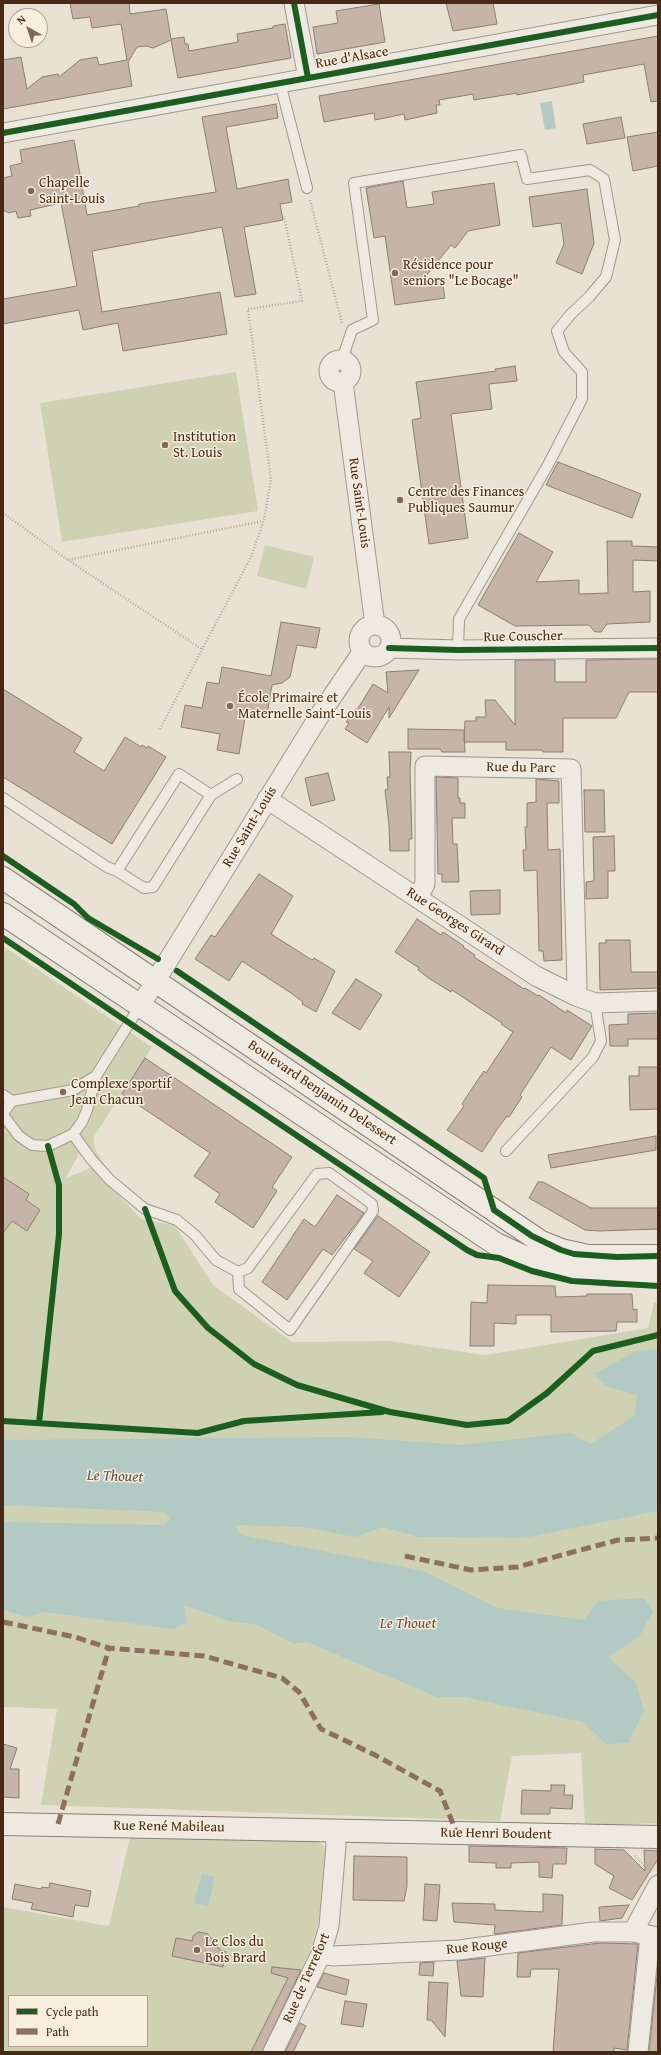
<!DOCTYPE html>
<meta charset="utf-8">
<style>
body{margin:0}
#map{position:relative;width:661px;height:2055px;overflow:hidden;background:#e9e2d4;font-family:"Gentium Book Plus",serif}
canvas{display:block}
.frame{position:absolute;inset:0;border:4px solid #482817;pointer-events:none}
.legend{position:absolute;left:8px;top:1995px;width:140px;height:52px;box-sizing:border-box;background:#f7eedd;border:1px solid #b19f8e;margin:0;padding:5px 7px;list-style:none;font-size:12px;color:#482817}
.legend li{display:flex;align-items:center;gap:8px;height:20px}
.legend b{width:20px;border:1px solid #b19f8e}
.north{position:absolute;left:8px;top:8px;width:40px;height:40px;box-sizing:border-box;background:#f7eedd;border:1px solid #b19f8e;border-radius:50%;rotate:321deg;font-size:11px;font-weight:700;line-height:16px;text-align:center;color:#482817}
.north::after{content:'';display:block;margin:auto;width:14px;height:18px;background:#806959;clip-path:polygon(50% 0,100% 100%,50% 72%,0 100%)}
</style>
<div id="map">
<canvas width="661" height="2055"></canvas>
<div class="frame"></div>
<ul class="legend">
<li><b style="height:5px;background:#1b5e20"></b>Cycle path</li>
<li><b style="height:5px;background:#8d6e63"></b>Path</li>
</ul>
<div class="north">N</div>
</div>
<script>
const context = document.querySelector('canvas').getContext('2d');
context.lineJoin = 'round';
function fillPath(path, color) { context.fillStyle = color; context.fill(path, 'evenodd'); }
const shape = rows => new Path2D(rows.map(r => 'M' + r).join(''));
function trace(path, color, width, dash) { context.strokeStyle = color; context.lineWidth = width; context.lineCap = dash ? 'butt' : 'round'; context.setLineDash(dash || []); context.stroke(path); }
function write(font, color, halo, rows, align = 'center') {
  context.font = font + ' "Gentium Book Plus",serif'; context.lineWidth = 3; context.setLineDash([]); context.textBaseline = 'middle'; context.strokeStyle = halo; context.fillStyle = color; for (const [text, x, y, turn = 0] of rows) {
    context.save(); context.translate(x, y); context.rotate((+turn || 0) * Math.PI / 180); context.textAlign = isNaN(turn) ? turn : align; if (halo) context.strokeText(text, 0, 0); context.fillText(text, 0, 0); context.restore();
  }
}
fillPath(shape([
 [236,372,258,511,62,542,40,403],
 [265,545,314,557,306,589,257,576],
 [3,946,152,1047,93,1138,96,1151,109,1172,142,1200,162,1210,181,1216,175,1226,213,1285,292,1342,390,1341,485,1355,648,1328,654,1303,658,1303,658,1823,585,1826,581,1753,512,1756,500,1821,41,1805,57,1709,3,1707],
 [79,1154,92,1167,65,1179],
 [115,1191,146,1211,173,1225,141,1219],
 [130,1837,317,1841,327,1849,320,1915,309,1960,263,2052,3,2052,3,1907,109,1926],
 [9,1996,147,1996,147,2046,9,2046]
]), '#cfd2b2');
fillPath(shape([
 [552,101,556,128,545,130,540,103],
 [658,1349,658,1511,524,1538,419,1537,383,1527,355,1537,303,1527,235,1525,241,1535,424,1571,498,1608,584,1620,598,1601,644,1598,653,1611,639,1637,608,1657,636,1683,644,1711,628,1743,606,1744,583,1722,464,1697,437,1697,307,1642,294,1644,255,1624,228,1621,184,1605,187,1623,173,1629,44,1612,27,1617,3,1610,3,1522,164,1525,170,1518,164,1512,3,1505,3,1440,351,1437,461,1445,571,1433,591,1444,635,1415,637,1395,606,1386,594,1374,636,1351],
 [202,1874,215,1877,208,1907,194,1903]
]), '#b3c9c4');
const building = shape([
 [70,3,129,3,130,14,166,9,171,39,184,37,185,44,188,44,189,51,238,42,237,34,273,28,273,26,285,24,291,58,178,78,171,40,153,48,146,46,137,47,128,62,132,86,3,109,3,60,21,57,27,89,42,77,58,74,59,77,80,60,97,57,99,65,127,60,121,24,92,28,90,17,73,19,70,3],
 [446,3,493,3,497,24,453,31,446,3],
 [379,4,385,42,317,54,313,27,338,23,336,11,379,4],
 [658,36,658,101,651,102,644,64,583,75,584,82,517,95,517,93,474,100,473,94,439,100,440,105,436,105,437,113,405,120,404,114,375,120,374,113,324,122,319,96,658,36],
 [276,104,278,118,226,127,237,189,288,179,292,202,280,204,283,220,244,227,256,294,235,297,222,227,92,251,102,312,220,292,227,334,123,351,118,323,83,330,79,310,3,324,3,299,77,286,61,203,30,210,31,216,18,218,16,211,9,213,3,210,3,178,12,176,10,166,22,163,20,150,74,140,87,215,139,206,139,204,216,192,202,117,276,104],
 [621,117,625,138,587,144,583,124,621,117],
 [658,132,658,166,633,171,627,137,658,132],
 [403,181,407,208,434,204,432,192,494,183,500,225,468,231,455,248,451,245,420,283,442,280,445,298,395,305,385,236,374,238,366,188,403,181],
 [587,189,594,243,582,274,556,263,564,244,561,223,533,227,529,197,587,189],
 [515,366,517,381,489,384,492,409,451,414,468,538,429,544,412,420,421,418,416,382,496,371,495,369,515,366],
 [558,462,641,494,632,518,546,485,558,462],
 [519,533,553,552,536,582,579,580,579,594,608,593,607,541,632,541,632,546,658,547,658,561,633,560,633,592,650,591,650,622,607,624,601,632,597,632,594,631,589,625,515,626,478,605,519,533],
 [281,622,320,628,316,648,297,645,290,677,282,683,272,685,267,715,246,712,239,754,217,750,220,734,181,727,185,705,202,708,207,682,219,684,222,667,271,676,281,622],
 [658,659,658,692,629,692,616,718,563,718,563,752,543,752,542,750,506,750,506,742,464,742,465,721,476,721,476,717,486,717,485,700,495,700,515,725,515,660,555,660,555,682,586,682,586,660,658,659],
 [419,670,389,718,389,707,367,743,345,729,349,723,346,722,355,709,357,710,373,684,388,693,386,672,419,670],
 [3,689,82,738,74,752,104,771,125,737,141,747,142,745,147,748,148,746,166,757,112,844,3,777,3,689],
 [408,729,464,730,465,752,442,752,440,749,408,749,408,729],
 [389,752,411,752,410,773,412,839,409,839,409,851,390,851,389,825,385,790,388,789,387,777,390,777,389,752],
 [328,773,335,800,311,806,305,778,328,773],
 [436,777,458,778,458,798,460,798,460,803,465,803,465,818,452,818,453,844,457,844,459,882,442,882,442,874,438,874,436,777],
 [536,779,559,781,559,803,547,803,548,850,560,849,562,960,544,961,543,951,539,951,537,870,524,871,523,850,526,850,525,827,527,827,527,803,536,802,536,779],
 [584,790,604,790,605,832,585,832,584,790],
 [614,836,615,871,608,871,608,898,586,899,586,882,594,881,593,837,614,836],
 [259,874,293,896,271,934,312,960,314,958,335,971,316,1012,302,1004,303,1002,291,993,242,961,229,981,195,959,211,935,215,937,259,874],
 [500,890,500,914,471,915,470,891,500,890],
 [417,919,441,935,443,932,464,946,463,947,475,955,474,957,524,989,525,988,538,996,539,995,566,1013,567,1010,592,1026,571,1060,551,1047,520,1095,522,1097,509,1117,507,1116,498,1128,482,1152,447,1130,464,1106,462,1104,475,1084,484,1071,486,1073,513,1032,501,1024,502,1023,452,990,451,992,430,979,418,970,419,968,395,952,417,919],
 [606,940,630,940,631,972,658,972,658,988,600,990,599,943,606,943,606,940],
 [356,979,382,995,360,1030,332,1013,356,979],
 [658,1013,658,1039,628,1039,628,1046,610,1046,609,1025,628,1024,628,1014,658,1013],
 [145,1058,292,1157,272,1187,277,1191,253,1228,215,1202,220,1194,194,1176,210,1153,122,1094,145,1058],
 [639,1067,658,1067,658,1109,630,1110,629,1076,639,1076,639,1067],
 [656,1136,656,1150,551,1168,548,1155,656,1136],
 [3,1177,29,1194,26,1200,40,1210,27,1231,12,1221,3,1233,3,1177],
 [538,1182,543,1182,591,1208,658,1208,658,1229,599,1231,585,1230,529,1198,538,1182],
 [337,1195,364,1213,332,1255,323,1249,287,1300,262,1282,304,1219,315,1227,337,1195],
 [378,1216,430,1252,399,1297,364,1273,373,1261,354,1249,378,1216],
 [488,1285,555,1286,556,1297,587,1296,587,1294,632,1294,633,1310,637,1309,637,1322,617,1322,616,1331,551,1332,551,1315,516,1315,516,1324,494,1323,494,1346,470,1346,471,1302,487,1303,488,1285],
 [3,1744,17,1748,10,1769,19,1769,19,1798,3,1797,3,1744],
 [551,1785,565,1785,564,1795,573,1795,572,1809,550,1808,550,1814,521,1814,522,1790,551,1791,551,1785],
 [469,1846,567,1848,566,1864,553,1864,552,1878,539,1877,539,1862,511,1863,511,1868,496,1868,496,1863,469,1862,469,1846],
 [595,1849,624,1850,645,1871,644,1850,658,1851,658,1859,632,1900,609,1888,614,1876,595,1864,595,1849],
 [354,1856,407,1857,407,1886,404,1901,353,1900,354,1856],
 [50,1883,91,1891,88,1907,75,1905,73,1917,31,1909,33,1903,12,1899,15,1884,41,1889,42,1887,49,1888,50,1883],
 [425,1884,440,1885,437,1921,423,1920,425,1884],
 [543,1894,563,1895,562,1925,494,1934,495,1925,454,1922,452,1903,495,1904,495,1910,543,1912,543,1894],
 [629,1905,622,1918,600,1921,599,1907,629,1905],
 [199,1932,208,1934,220,1950,226,1952,223,1967,172,1956,176,1938,192,1941,193,1936,199,1932],
 [600,1943,638,1944,627,2050,614,2048,614,2052,553,2052,559,1969,531,1969,530,1977,517,1977,518,1953,600,1943],
 [485,1958,483,1997,461,1996,457,1961,485,1958],
 [434,1962,433,1976,419,1975,420,1963,434,1962],
 [658,1966,658,2052,649,2052,658,1966],
 [272,1967,301,1970,262,2052,251,2052,288,1978,271,1973,272,1967],
 [324,1973,349,1980,346,1995,317,1987,324,1973],
 [429,1982,448,1983,445,2037,431,2020,427,2020,429,1982],
 [345,2001,367,2004,363,2027,341,2024,345,2001],
 [300,2023,306,2026,293,2052,285,2052,300,2023]
]);
fillPath(building, '#c5b4a7');
trace(building, '#887e75', 1);
const lane = shape([
 [280,83,307,188],
 [342,360,352,330,373,320,354,183,521,155,527,179,590,170,604,179,615,240,606,277,589,297,571,314,557,331,564,352,582,372,582,399,548,465,459,619,458,650],
 [3,798,107,867,117,871,144,888,153,887,211,795,237,779],
 [117,871,179,774,211,795],
 [3,1095,12,1101],
 [3,1113,12,1101,73,1090,96,1076],
 [3,1115,19,1136,32,1145,48,1146,73,1134,82,1122,87,1110,96,1076,140,1006],
 [73,1134,91,1159,110,1180,145,1209,177,1220,195,1235,216,1260,238,1272,248,1268,317,1174,329,1173,372,1204,373,1211,290,1330,239,1289,238,1272],
 [506,1151,593,1057,601,1041,595,1003]
]);
const street = shape([
 [294,3,308,78],
 [3,133,658,15],
 '329 371a11 11 0 1 1 22 0a11 11 0 1 1-22 0Z',
 [343,382,375,625],
 '359 641a16 16 0 1 1 32 0a16 16 0 1 1-32 0Z',
 [389,648,458,650,658,648],
 [267,799,536,976,576,996,595,1003,658,1001],
 [418,897,425,884,425,766,571,769,577,986,576,996],
 [140,1006,321,713,363,651],
 [633,1932,658,1885],
 [321,1954,333,1956,459,1950,593,1932,633,1932,658,1937],
 [273,2052,321,1954,329,1926,336,1846,335,1831],
 [638,2052,650,1936]
]);
const secondary = shape([
 [3,878,541,1242,561,1250,588,1256,658,1256],
 [3,914,496,1244,533,1261,570,1271,616,1275,658,1275],
 [3,1824,658,1837]
]);
trace(lane, '#9f978d', 12);
trace(street, '#9f978d', 21);
trace(secondary, '#887e75', 24);
trace(shape([
 [310,200,342,323],
 [3,513,68,560,263,521],
 [68,560,203,650],
 [160,729,251,557,264,520,271,480,248,309,302,301,284,216],
 [635,1856,650,1870]
]), '#b0a9a2', 2.5, [1, 2]);
trace(lane, '#eeeae2', 10);
trace(street, '#eeeae2', 19);
trace(secondary, '#eeeae2', 22);
trace(shape([
 [405,1556,471,1570,517,1567,618,1540,658,1538],
 [3,1622,75,1637,109,1648,204,1656,282,1678,299,1692,321,1729,375,1755,440,1791,457,1834],
 [58,1824,109,1648]
]), '#8d6e63', 5, [10, 5]);
trace(shape([
 [294,3,308,78],
 [3,133,658,15],
 [389,648,458,650,658,648],
 [3,856,74,904,88,918,158,959],
 [3,938,467,1250,477,1255,499,1258,532,1271,572,1281,658,1286],
 [177,971,484,1178,494,1210,532,1236,561,1250,574,1254,617,1257,658,1256],
 [145,1209,175,1291,208,1328,254,1364,297,1385,390,1412,467,1425,508,1421,547,1393,593,1351,658,1335],
 [3,1421,198,1433,244,1421,382,1412],
 [39,1423,59,1234,59,1185,48,1146]
]), '#1b5e20', 6);
for (const [x, y, r, color] of [
 [31,191,4,"#806959"],
 [395,273,4,"#806959"],
 [165,445,4,"#806959"],
 [400,500,4,"#806959"],
 [230,706,4,"#806959"],
 [63,1092,4,"#806959"],
 [197,1950,4,"#806959"]
]) { const dot = new Path2D(); dot.arc(x, y, r, 0, 2 * Math.PI); context.fillStyle = color; context.fill(dot); trace(dot, '#f7eedd', 1.5); }
write('14px', '#482817', '#f7eedd', [
 ["Rue d'Alsace",352,58,-10],
 ["Rue Saint-Louis",359,503,82],
 ["Rue Couscher",523,637,-1],
 ["Rue du Parc",521,768,1],
 ["Rue Saint-Louis",250,827,-59],
 ["Rue Georges Girard",455,922,33],
 ["Boulevard Benjamin Delessert",322,1093,34],
 ["Rue René Mabileau",169,1827,1],
 ["Rue Henri Boudent",496,1834,1],
 ["Rue Rouge",477,1947,-6],
 ["Rue de Terrefort",307,1978,-66]
]);
write('14px', '#482817', '#f7eedd', [
 ["Chapelle",39,183],
 ["Saint-Louis",39,199],
 ["Résidence pour",403,265],
 ["seniors \"Le Bocage\"",403,281],
 ["Institution",173,437],
 ["St. Louis",173,453],
 ["Centre des Finances",408,492],
 ["Publiques Saumur",408,508],
 ["École Primaire et",238,698],
 ["Maternelle Saint-Louis",238,714],
 ["Complexe sportif",71,1084],
 ["Jean Chacun",71,1100],
 ["Le Clos du",205,1942],
 ["Bois Brard",205,1958]
], 'left');
write('italic 15px', '#5d4e40', '#f7eedd', [
 ["Le Thouet",115,1477,2],
 ["Le Thouet",408,1624]
]);
</script>
